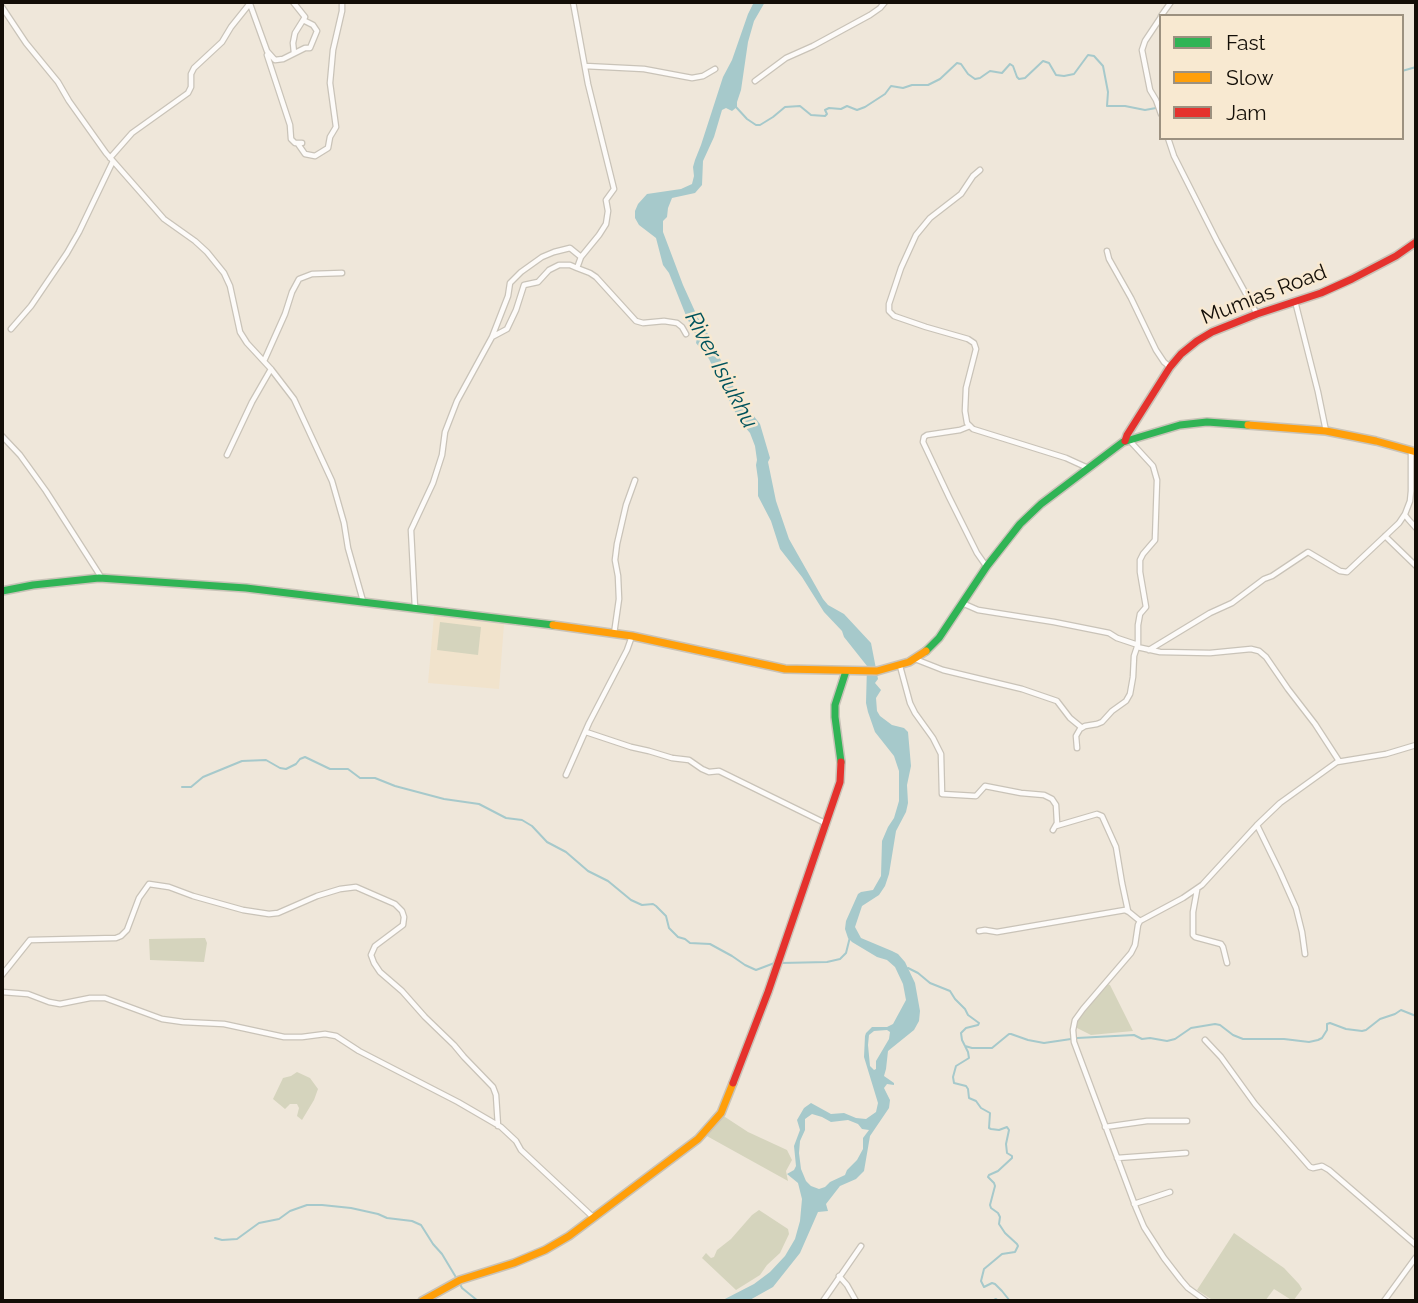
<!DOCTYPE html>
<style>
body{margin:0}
#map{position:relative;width:1418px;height:1303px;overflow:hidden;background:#efe7da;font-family:Raleway,sans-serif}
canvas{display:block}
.frame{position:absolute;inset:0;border:4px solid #130e07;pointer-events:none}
.legend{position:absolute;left:1159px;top:14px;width:245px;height:126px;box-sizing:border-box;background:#f8e9d1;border:2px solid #9c9180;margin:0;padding:9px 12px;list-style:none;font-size:21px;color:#130e07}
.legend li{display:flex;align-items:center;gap:14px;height:35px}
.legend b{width:35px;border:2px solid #9c9180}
</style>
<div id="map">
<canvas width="1418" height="1303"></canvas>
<div class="frame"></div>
<ul class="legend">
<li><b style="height:9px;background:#30b455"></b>Fast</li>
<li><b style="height:9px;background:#ff9f0a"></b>Slow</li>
<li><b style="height:9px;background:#e5322d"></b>Jam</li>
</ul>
</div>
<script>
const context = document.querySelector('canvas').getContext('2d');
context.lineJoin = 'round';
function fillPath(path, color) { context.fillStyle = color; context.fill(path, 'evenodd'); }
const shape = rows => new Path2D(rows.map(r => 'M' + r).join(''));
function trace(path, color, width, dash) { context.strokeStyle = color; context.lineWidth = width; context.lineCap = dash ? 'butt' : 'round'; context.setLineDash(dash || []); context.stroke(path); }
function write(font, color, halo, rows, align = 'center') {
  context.font = font + ' Raleway,sans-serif'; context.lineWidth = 5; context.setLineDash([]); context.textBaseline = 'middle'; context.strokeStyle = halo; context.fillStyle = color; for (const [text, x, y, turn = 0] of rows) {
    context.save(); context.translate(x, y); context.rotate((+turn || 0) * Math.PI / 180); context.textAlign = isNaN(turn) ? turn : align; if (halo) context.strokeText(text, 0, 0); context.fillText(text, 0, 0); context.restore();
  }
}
fillPath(shape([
 [434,615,504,624,499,689,428,683]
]), '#f1e3cc');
fillPath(shape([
 [440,622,481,627,478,655,437,650],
 [205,938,207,943,204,962,150,960,149,939],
 [1107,984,1110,985,1133,1031,1091,1035,1077,1028,1077,1021,1079,1015],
 [297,1072,310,1078,318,1089,314,1100,302,1120,297,1116,299,1108,297,1104,290,1104,285,1109,273,1099,283,1078,291,1076],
 [722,1115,748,1132,787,1150,792,1160,786,1171,788,1181,705,1135],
 [759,1210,788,1229,789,1234,780,1253,767,1265,760,1275,736,1290,702,1258,706,1253,711,1258,714,1257,717,1250,731,1239,752,1215],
 [1234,1233,1284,1268,1299,1284,1302,1289,1293,1301,1274,1289,1265,1301,1214,1301,1197,1290]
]), '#d5d4bd');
fillPath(shape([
 [754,2,765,2,754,21,748,42,741,90,737,102,737,107,732,111,726,108,722,110,714,137,703,161,702,185,695,193,672,198,668,208,667,217,663,221,663,232,683,285,698,318,711,339,732,384,745,408,753,415,760,424,770,458,768,462,776,501,789,539,823,599,828,605,844,614,871,643,878,679,875,683,881,690,876,698,877,711,880,716,892,725,904,728,908,732,911,766,907,785,908,803,906,812,896,831,889,874,885,886,879,895,862,906,855,927,861,938,892,951,898,954,905,962,915,983,920,1011,919,1021,914,1030,888,1051,886,1069,884,1076,894,1083,894,1085,887,1084,884,1088,890,1100,889,1108,870,1136,864,1171,856,1179,840,1186,826,1204,828,1211,818,1212,800,1253,773,1287,748,1301,721,1301,754,1284,770,1272,785,1256,795,1239,800,1221,802,1199,798,1183,787,1174,794,1170,796,1166,794,1146,800,1130,797,1120,804,1108,811,1103,831,1114,844,1113,856,1118,866,1119,876,1112,878,1103,864,1057,865,1036,866,1033,872,1027,887,1027,893,1024,906,1000,903,984,895,967,887,960,877,957,852,942,848,938,845,929,846,921,858,894,861,892,873,890,881,876,882,841,888,827,894,818,899,801,899,771,894,756,875,732,868,712,866,703,867,666,844,637,842,631,824,612,802,577,780,549,771,521,758,496,758,479,756,465,757,460,755,446,750,433,739,420,709,359,696,343,697,338,687,318,669,273,663,265,656,238,639,225,635,218,635,211,638,204,647,194,681,189,692,184,694,176,693,167,695,160,701,145,723,77,732,60,748,14],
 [887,1030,890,1032,889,1039,876,1061,876,1069,874,1070,870,1066,868,1045,869,1035,874,1031],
 [812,1114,822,1117,831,1122,848,1120,858,1124,862,1129,869,1130,863,1138,863,1149,857,1160,847,1170,845,1175,830,1182,825,1187,819,1189,811,1186,806,1181,801,1169,799,1153,800,1141,805,1130,805,1119]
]), '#a6c9cb');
trace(shape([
 [1402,71,1416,67],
 [736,107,747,119,756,125,760,125,773,117,785,107,800,106,811,115,825,116,827,114,825,110,829,108,841,109,847,106,857,110,865,107,885,94,891,86,903,88,912,85,928,85,940,79,957,63,961,64,968,74,975,79,980,78,990,71,1002,73,1010,64,1013,66,1017,77,1019,79,1025,78,1043,61,1049,63,1056,75,1064,76,1074,74,1088,55,1094,56,1103,66,1108,92,1107,106,1125,106,1145,110,1156,108],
 [182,787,191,787,203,777,242,761,266,760,280,768,286,769,296,764,300,759,305,757,330,769,348,769,360,778,375,778,395,786,444,799,479,804,506,818,522,820,532,826,547,842,566,852,588,871,608,881,631,900,642,905,653,904,656,906,666,916,669,928,678,937,685,939,690,943,710,944,732,956,745,965,756,970,777,962],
 [781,963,827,962,840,959,846,953,850,937],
 [908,968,918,973,930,983,950,991,955,999,965,1009,968,1015,979,1023,978,1025,966,1028,961,1033,962,1040,968,1052,969,1058,956,1066,953,1077,954,1083,966,1086,968,1089,969,1098,976,1101,981,1108,990,1113,989,1128,991,1129,999,1130,1007,1127,1009,1130,1006,1144,1007,1153,1012,1156,1012,1158,998,1171,989,1175,988,1177,994,1183,995,1186,990,1205,991,1208,998,1213,1000,1217,999,1224,1005,1233,1017,1244,1018,1246,1015,1252,1002,1254,984,1269,981,1281,984,1287,992,1283,995,1284,1002,1291,1010,1301],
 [1077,1038,1134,1035,1142,1039,1150,1038,1167,1041,1175,1039,1191,1028,1215,1024,1220,1025,1233,1035,1243,1039,1284,1039,1309,1042,1318,1040,1322,1038,1327,1030,1327,1024,1330,1023,1346,1029,1362,1031,1366,1030,1380,1019,1395,1014,1401,1010,1416,1016],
 [965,1046,972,1048,992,1048,1009,1034,1011,1034,1028,1040,1044,1043,1071,1039],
 [215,1238,222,1240,237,1239,259,1223,279,1219,290,1211,307,1205,322,1205,351,1208,378,1214,387,1218,412,1221,421,1225,433,1244,442,1254,457,1279],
 [460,1284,462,1288,478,1301],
 [992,1301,996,1299,999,1301]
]), '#a6c9cb', 2);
const street = shape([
 [293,2,305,17,295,33,293,43,294,53],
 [250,4,267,51,275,60,283,59,305,48,310,48,317,31,313,25,303,20],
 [2,7,26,43,58,82,69,101,106,153,164,219,195,241,207,252,224,273,230,286,240,332,247,343,271,369,294,399,332,481,344,523,348,548,363,601],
 [1161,16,1171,2],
 [1161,17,1145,41,1142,50,1150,90,1156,100,1161,114],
 [267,55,290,125,291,139,295,143,302,143],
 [585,66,644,69,692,78,703,76,715,69],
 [755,81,786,58,813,46,870,15,880,8,885,2],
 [1168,138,1174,156,1217,241,1257,314],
 [298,144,305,154,315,156,328,148,330,137,336,127,330,83,333,50,342,11,342,2],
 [110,158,132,133,188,93,191,87,191,74,194,68,222,42,231,27,251,2],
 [980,170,973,176,961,194,930,218,916,235,901,268,889,304,889,311,894,316,926,327,968,339,974,343,976,349,966,388,965,411,967,423,973,429,1066,458,1088,468],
 [1107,251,1109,259,1131,298,1156,350,1164,362,1170,367],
 [577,268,590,273,596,277,636,321,643,323,664,321,677,323,682,327,686,334],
 [1295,301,1318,392,1326,431],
 [11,329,31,306,67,253,79,232,113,161],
 [492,337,508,296,510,283,521,272,542,257,554,252,570,248,581,257],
 [264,361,285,314,292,292,299,279,312,274,342,273],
 [970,426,960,430,927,435,924,437,923,442,949,497,977,553,984,563,987,566],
 [2,436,20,455,46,491,101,577],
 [227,455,252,402,271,369],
 [1405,515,1408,519,1416,528],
 [1385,536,1416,566],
 [962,603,978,610,1054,622,1109,633,1117,638,1138,645],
 [415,608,411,530,433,483,442,455,445,432,457,401,492,337,507,329,516,310,524,285,538,282,549,270,559,265,570,265,577,268,581,257,599,235,606,224,608,211,606,200,614,189,588,84,573,2],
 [614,634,619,599,618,576,615,560,617,544,626,505,635,480],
 [1137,647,1160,652,1210,653,1251,649,1259,651,1266,657,1288,689,1315,724,1339,761],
 [1149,650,1210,613,1232,603,1264,579,1272,576,1308,552,1340,571,1347,572,1399,523,1405,514,1410,501,1411,491,1411,451],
 [915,659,943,670,1022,689,1057,701,1070,718,1081,727],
 [900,666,910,703,915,713,933,738,941,754,942,794,976,796,985,786,1021,793,1044,795,1052,799,1056,805,1057,823,1053,830],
 [586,732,631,747,649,751,672,758,689,760,702,769,709,772,719,771,825,823],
 [1077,748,1076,736,1080,729,1085,726,1097,724,1102,722,1112,711,1126,701,1130,694,1133,677,1134,656,1138,644,1138,625,1140,614,1146,607,1140,572,1140,560,1143,554,1155,540,1157,480,1153,466,1130,441],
 [566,775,589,723,627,650,632,636],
 [1257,825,1280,872,1296,908,1302,932,1305,954],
 [1056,826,1097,814,1102,816,1116,847,1122,883,1128,911],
 [1197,890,1193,912,1193,935,1195,937,1221,944,1223,947,1227,963],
 [979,931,985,930,997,932,1125,910,1129,912,1140,921],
 [2,975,30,940,116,938,121,936,127,930,139,898,149,884,169,887,193,896,243,910,269,914,278,913,317,896,340,889,356,887,395,904,402,911,404,917,403,925,375,946,371,955,374,963,380,972,402,991,425,1017,454,1045,464,1057,493,1087,496,1095,498,1126],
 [2,992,28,994,49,1002,60,1004,90,998,105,998,162,1019,183,1022,224,1024,284,1037,302,1037,325,1034,336,1036,359,1051,458,1102,501,1127,516,1141,521,1150,594,1218],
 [1205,1040,1221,1057,1255,1104,1310,1167,1313,1168,1322,1166,1329,1170,1416,1245],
 [1105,1127,1147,1121,1187,1121],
 [1117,1158,1186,1153],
 [1134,1204,1170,1192],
 [839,1276,847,1285,856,1301],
 [823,1301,861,1246],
 [1206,1301,1188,1288,1181,1280,1164,1258,1144,1227,1136,1208,1074,1042,1073,1030,1075,1020,1083,1009,1131,953,1135,945,1138,925,1140,921,1183,898,1202,885,1257,825,1280,803,1337,762,1386,754,1416,745],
 [1384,1301,1416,1257]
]);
const fast = shape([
 [2,591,33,585,99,578,246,588,553,625],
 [926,651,939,638,987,566,1020,524,1041,504,1123,442,1180,425,1207,422,1248,425],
 [841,762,835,717,835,705,846,671]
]);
const slow = shape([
 [1248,425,1326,431,1376,441,1416,452],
 [553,625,632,636,785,669,877,671,909,662,926,651],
 [422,1301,460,1280,514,1263,545,1250,569,1236,698,1139,721,1113,733,1083]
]);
const jam = shape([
 [1125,441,1127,435,1170,367,1181,354,1197,341,1212,332,1257,314,1321,293,1352,279,1396,256,1416,242],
 [733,1083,768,992,840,782,841,762]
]);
trace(street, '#c9c3b8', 7);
trace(fast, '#c9c3b8', 10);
trace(slow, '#c9c3b8', 10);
trace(jam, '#c9c3b8', 10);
trace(street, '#fdfbf9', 4.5);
trace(fast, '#30b455', 7);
trace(slow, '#ff9f0a', 7);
trace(jam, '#e5322d', 7);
write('21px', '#130e07', '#f8e9d1', [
 ["Mumias Road",1264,295,-21]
]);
write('italic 23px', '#00535c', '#f8e9d1', [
 ["River Isiukhu",721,370,62]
]);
</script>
